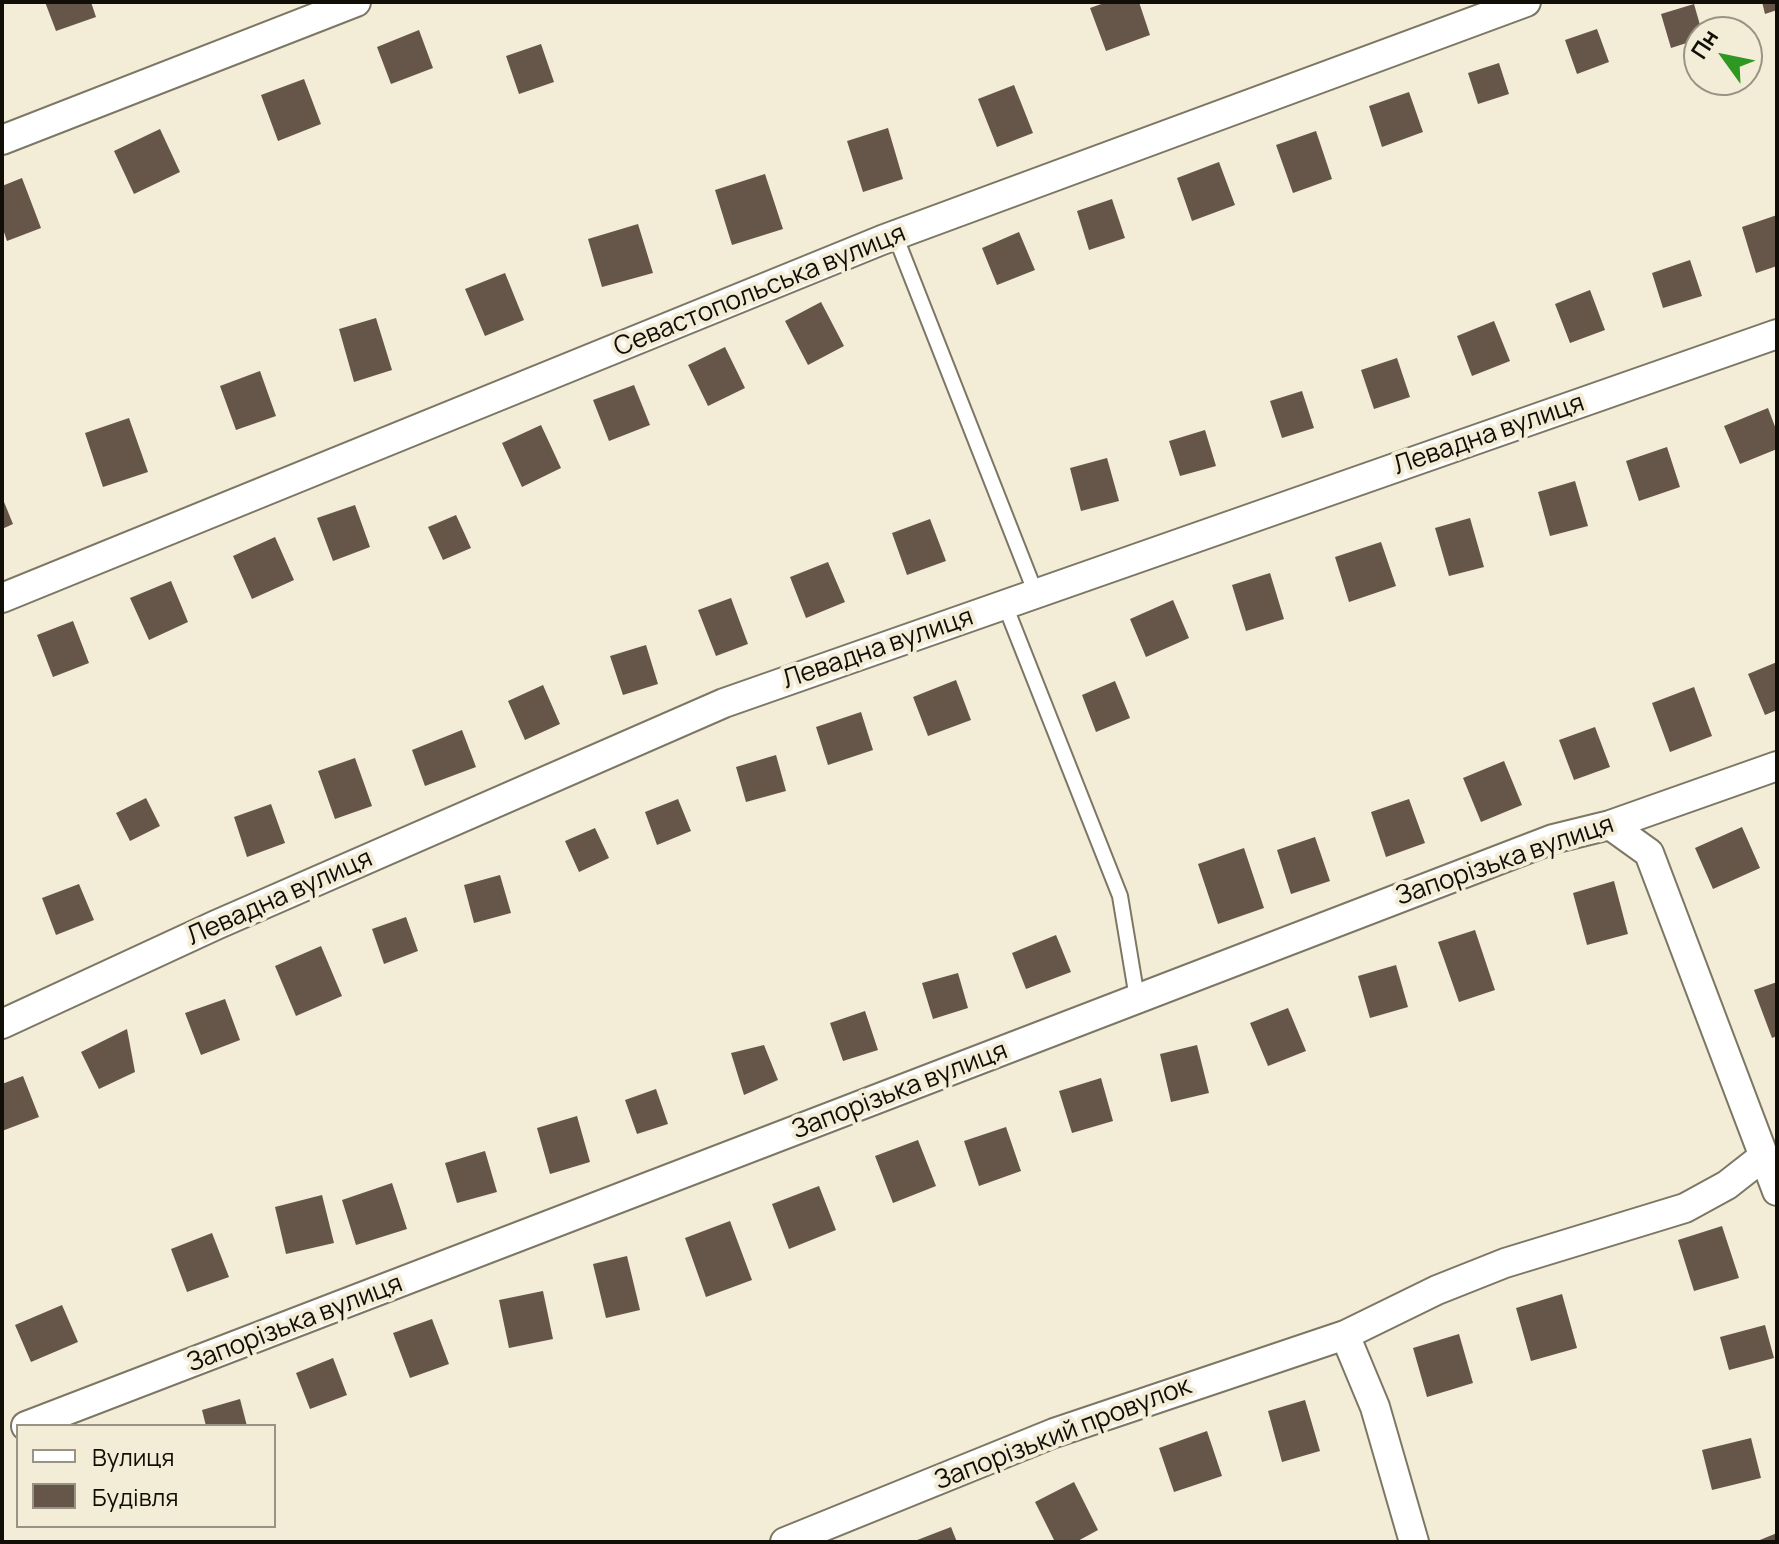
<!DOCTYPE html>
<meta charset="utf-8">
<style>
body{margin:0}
#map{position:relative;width:1779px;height:1544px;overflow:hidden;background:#f3ecd7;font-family:Manrope,sans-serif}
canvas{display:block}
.frame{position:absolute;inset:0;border:4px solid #100e07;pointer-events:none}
.legend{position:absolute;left:16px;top:1424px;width:260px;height:104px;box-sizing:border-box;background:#f3ecd7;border:2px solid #989384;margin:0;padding:10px 14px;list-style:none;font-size:24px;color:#100e07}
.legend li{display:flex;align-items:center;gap:16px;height:40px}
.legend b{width:40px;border:2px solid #989384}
.north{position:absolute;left:1683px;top:16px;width:80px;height:80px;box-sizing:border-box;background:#f3ecd7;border:2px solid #989384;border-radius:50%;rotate:303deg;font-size:22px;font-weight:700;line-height:32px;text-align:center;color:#100e07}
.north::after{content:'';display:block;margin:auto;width:28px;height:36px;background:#2e9823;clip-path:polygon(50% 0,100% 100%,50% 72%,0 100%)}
</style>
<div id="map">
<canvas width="1779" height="1544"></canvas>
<div class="frame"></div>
<ul class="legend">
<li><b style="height:10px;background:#fff"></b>Вулиця</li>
<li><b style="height:22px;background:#655649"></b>Будівля</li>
</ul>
<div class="north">Пн</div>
</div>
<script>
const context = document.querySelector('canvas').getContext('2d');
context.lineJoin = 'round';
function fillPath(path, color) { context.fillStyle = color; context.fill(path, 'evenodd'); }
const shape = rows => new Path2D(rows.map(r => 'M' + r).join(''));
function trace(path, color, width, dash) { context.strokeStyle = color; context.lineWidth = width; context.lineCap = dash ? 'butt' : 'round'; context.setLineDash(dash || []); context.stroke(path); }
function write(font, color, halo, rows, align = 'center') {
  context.font = font + ' Manrope,sans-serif'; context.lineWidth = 8; context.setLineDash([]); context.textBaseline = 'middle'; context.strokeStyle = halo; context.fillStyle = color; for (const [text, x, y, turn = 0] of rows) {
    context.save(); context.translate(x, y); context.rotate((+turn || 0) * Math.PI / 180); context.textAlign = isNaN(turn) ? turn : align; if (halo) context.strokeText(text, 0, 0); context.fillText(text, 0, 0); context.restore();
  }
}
fillPath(shape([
 [45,2,91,2,96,17,56,31],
 [1107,2,1139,2,1150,35,1106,51,1090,8],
 [1762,2,1777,2,1777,10,1765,14],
 [1694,4,1702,32,1699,32,1699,39,1671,48,1661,14],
 [1597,29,1609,62,1577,74,1565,40],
 [419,30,433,68,391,84,377,47],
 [541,44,554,82,519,94,506,56],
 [1499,63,1509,94,1478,104,1468,73],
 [304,79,321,124,278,141,261,95],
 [1014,85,1033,133,997,147,978,99],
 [1409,92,1423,132,1382,147,1369,106],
 [888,128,903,179,863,192,847,141],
 [160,129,180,172,134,194,114,151],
 [1316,131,1332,179,1293,193,1276,145],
 [1219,162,1235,205,1192,221,1177,178],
 [765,174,783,229,732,245,715,190],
 [22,178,41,228,7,241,2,226,2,186],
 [1112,199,1125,238,1089,250,1077,211],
 [1777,215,1777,266,1756,273,1742,227],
 [638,224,653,273,602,287,588,239],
 [1019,232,1035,270,997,285,982,248],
 [1690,260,1702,296,1663,308,1652,273],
 [505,273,524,320,485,336,465,289],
 [1590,290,1605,330,1570,343,1555,304],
 [821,302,844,346,808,365,785,321],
 [376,318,392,370,354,382,339,329],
 [1494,321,1510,361,1472,376,1457,336],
 [725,347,745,388,708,406,688,365],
 [1397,358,1410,397,1374,409,1361,370],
 [260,371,276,416,236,430,220,386],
 [634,385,650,425,609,441,593,400],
 [1302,391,1314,428,1282,438,1270,401],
 [1768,408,1777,432,1777,449,1740,464,1724,426],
 [129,418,148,472,103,487,85,433],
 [541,425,561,468,522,487,502,443],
 [1205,430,1216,466,1180,476,1169,441],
 [1667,447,1680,487,1639,501,1626,461],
 [1107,458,1119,501,1081,511,1070,468],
 [1575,481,1588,526,1550,536,1538,492],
 [2,497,13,524,2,529],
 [355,505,370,547,333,561,317,518],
 [456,515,471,548,443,560,428,527],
 [1470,518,1484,567,1449,576,1435,528],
 [930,519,946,561,907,575,892,533],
 [275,537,294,580,252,599,233,556],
 [1381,542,1396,586,1349,602,1335,557],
 [828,562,845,602,806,618,790,577],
 [1270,573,1284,619,1246,631,1232,585],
 [171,581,188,622,149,640,130,598],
 [731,598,748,644,716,656,698,610],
 [1173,600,1189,638,1146,657,1130,619],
 [73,621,89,663,53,677,37,635],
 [646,645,658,684,623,695,610,656],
 [1777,662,1777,710,1765,715,1748,674],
 [956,680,971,720,928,736,913,697],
 [1115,681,1130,718,1096,732,1082,695],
 [543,685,560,724,525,740,508,701],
 [1694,687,1712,736,1670,752,1652,703],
 [861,712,873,750,828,765,816,727],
 [1595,727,1610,767,1574,780,1559,740],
 [462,730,476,767,425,786,412,750],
 [776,755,786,791,746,802,736,767],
 [355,758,372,806,335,819,318,771],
 [1504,761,1522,805,1481,822,1463,778],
 [146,798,160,826,130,841,116,813],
 [678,799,691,831,657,845,645,812],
 [1409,799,1425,843,1386,857,1371,812],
 [271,804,285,843,247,857,234,817],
 [1742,827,1760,868,1713,889,1695,848],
 [595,828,609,858,579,872,565,841],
 [1315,837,1330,881,1291,894,1277,850],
 [1244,848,1264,908,1218,924,1198,864],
 [500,875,511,913,474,923,464,885],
 [1614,881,1628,934,1587,945,1573,893],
 [79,884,94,920,56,935,42,898],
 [406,917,418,951,384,964,372,929],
 [1475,930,1495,990,1459,1002,1438,942],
 [1056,935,1071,972,1026,989,1012,953],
 [321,946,342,996,296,1016,275,966],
 [1396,965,1408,1007,1370,1018,1358,976],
 [958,973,968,1008,933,1019,922,983],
 [1777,982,1777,1036,1772,1038,1754,990],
 [225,999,240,1040,201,1055,185,1013],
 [1288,1008,1306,1051,1268,1066,1250,1023],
 [865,1011,878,1050,843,1061,830,1023],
 [127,1029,135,1072,99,1089,81,1052],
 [764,1045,778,1080,744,1095,731,1053],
 [1197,1045,1209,1093,1171,1102,1160,1054],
 [23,1076,39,1117,2,1131,2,1084],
 [1101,1078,1113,1121,1072,1133,1059,1091],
 [656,1089,668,1124,637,1134,625,1100],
 [577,1116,590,1162,550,1174,537,1128],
 [1006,1127,1021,1171,979,1186,964,1141],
 [918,1140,936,1186,893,1203,875,1156],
 [485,1151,497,1192,457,1203,445,1163],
 [392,1183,407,1229,356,1245,342,1200],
 [819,1186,836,1230,789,1249,772,1204],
 [322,1195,334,1243,286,1254,275,1207],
 [730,1221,752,1280,706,1297,685,1238],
 [1722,1226,1739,1278,1694,1291,1678,1240],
 [212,1233,229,1277,187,1292,171,1249],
 [627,1256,640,1310,606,1318,593,1264],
 [543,1291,553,1339,509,1348,499,1300],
 [1562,1294,1577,1348,1531,1361,1516,1308],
 [62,1305,78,1342,31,1362,15,1325],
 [432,1319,449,1364,410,1378,393,1333],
 [1765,1325,1774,1358,1729,1370,1720,1337],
 [1459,1334,1473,1383,1427,1397,1413,1348],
 [333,1358,347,1395,310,1409,296,1373],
 [240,1399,247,1426,206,1426,202,1410],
 [1305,1400,1320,1451,1282,1462,1268,1411],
 [1207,1431,1222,1476,1174,1492,1159,1448],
 [1751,1438,1761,1478,1712,1490,1702,1450],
 [1074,1482,1098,1530,1076,1542,1055,1542,1035,1502],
 [951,1527,957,1542,912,1542],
 [1777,1533,1777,1542,1755,1542]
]), '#655649');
const service = shape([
 [895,235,1036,594],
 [1005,605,1120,896,1137,998]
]);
const minor = shape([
 [2,140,356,2],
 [2,598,882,240,1526,2],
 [1610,825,1649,853,1777,1191],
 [2,1024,216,925,724,703,1777,334],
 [1345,1335,1375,1407,1414,1542],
 [26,1426,1553,839,1610,825,1777,766],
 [785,1542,1054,1433,1345,1335,1437,1290,1505,1263,1685,1208,1727,1185,1764,1156]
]);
trace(service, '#7c7764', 18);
trace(minor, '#7c7764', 32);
trace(service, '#fff', 14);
trace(minor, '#fff', 28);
write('26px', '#100e07', '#f3ecd7', [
 ["Севастопольська вулиця",760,291,-22],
 ["Левадна вулиця",1489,435,-19],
 ["Левадна вулиця",878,649,-19],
 ["Запорізька вулиця",1505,861,-19],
 ["Левадна вулиця",280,898,-24],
 ["Запорізька вулиця",900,1091,-21],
 ["Запорізька вулиця",295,1324,-21],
 ["Запорізький провулок",1063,1434,-21]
]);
</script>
